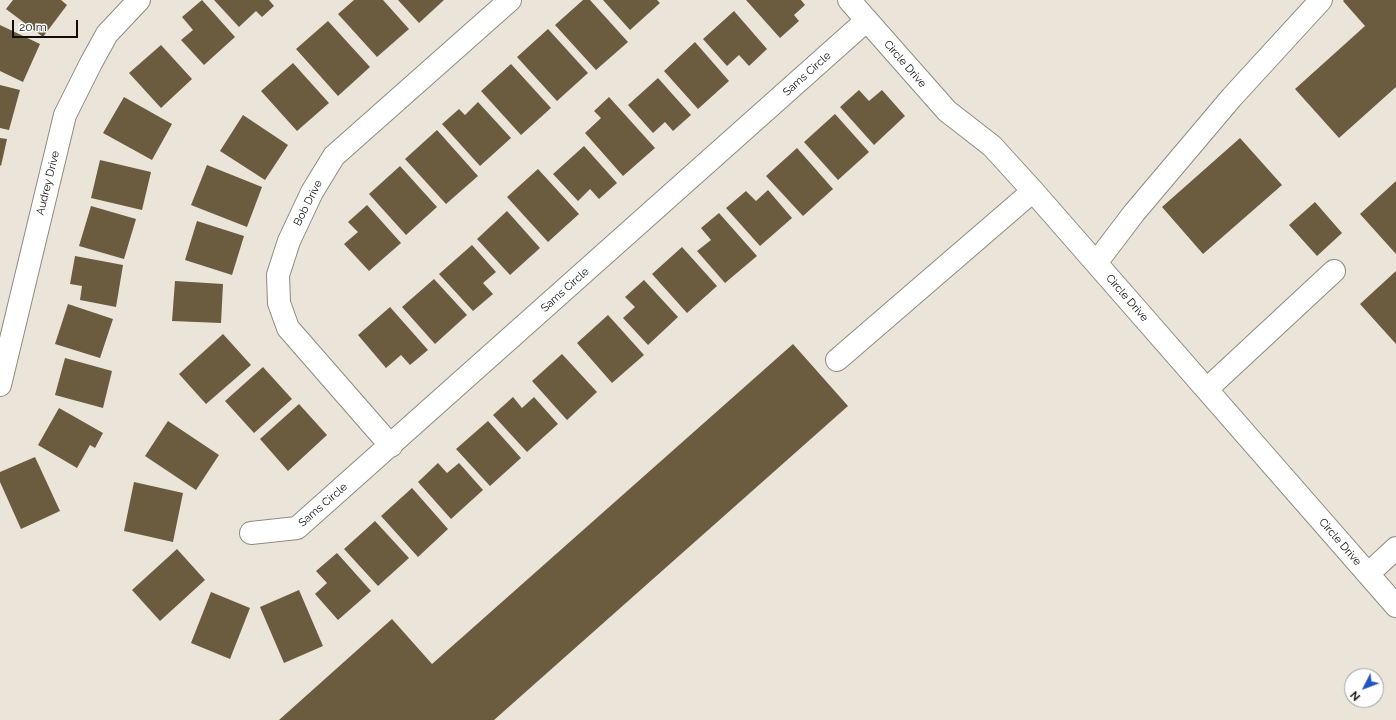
<!DOCTYPE html>
<style>
body{margin:0}
#map{position:relative;width:1396px;height:720px;overflow:hidden;background:#eae4d9;font-family:Raleway,sans-serif}
canvas{display:block}
.north{position:absolute;left:1344px;top:668px;width:40px;height:40px;box-sizing:border-box;background:#fff;border:1px solid #9f9f9d;border-radius:50%;rotate:228deg;font-size:11px;font-weight:700;line-height:16px;text-align:center;color:#100e0b}
.north::after{content:'';display:block;margin:auto;width:14px;height:18px;background:#2255c3;clip-path:polygon(50% 0,100% 100%,50% 72%,0 100%)}
.scale{position:absolute;left:12px;top:20px;width:66px;height:18px;box-sizing:border-box;border:2px solid #100e0b;border-top:0;padding-left:5px;font-size:12px;line-height:14px;white-space:nowrap;color:#100e0b;-webkit-text-stroke:3px #fff;paint-order:stroke}
</style>
<div id="map">
<canvas width="1396" height="720"></canvas>
<div class="north">N</div>
<div class="scale">20 m</div>
</div>
<script>
const context = document.querySelector('canvas').getContext('2d');
context.lineJoin = 'round';
function fillPath(path, color) { context.fillStyle = color; context.fill(path, 'evenodd'); }
const shape = rows => new Path2D(rows.map(r => 'M' + r).join(''));
function trace(path, color, width, dash) { context.strokeStyle = color; context.lineWidth = width; context.lineCap = dash ? 'butt' : 'round'; context.setLineDash(dash || []); context.stroke(path); }
function write(font, color, halo, rows, align = 'center') {
  context.font = font + ' Raleway,sans-serif'; context.lineWidth = 4; context.setLineDash([]); context.textBaseline = 'middle'; context.strokeStyle = halo; context.fillStyle = color; for (const [text, x, y, turn = 0] of rows) {
    context.save(); context.translate(x, y); context.rotate((+turn || 0) * Math.PI / 180); context.textAlign = isNaN(turn) ? turn : align; if (halo) context.strokeText(text, 0, 0); context.fillText(text, 0, 0); context.restore();
  }
}
fillPath(shape([
 [13,0,61,0,67,5,43,37,6,9],
 [202,0,235,37,204,65,181,40,193,30,182,17],
 [214,0,269,0,274,6,262,17,256,11,239,27],
 [354,0,383,0,409,29,377,57,338,14],
 [398,0,444,0,419,23],
 [583,0,590,0,628,42,596,70,555,25],
 [603,0,657,0,660,3,630,30],
 [746,0,801,0,805,5,794,15,799,21,780,38],
 [1344,0,1396,0,1396,87,1339,138,1295,89,1365,26,1343,1],
 [734,11,767,49,749,66,739,55,727,66,703,39],
 [328,21,370,67,338,96,296,49],
 [0,25,40,44,23,82,0,71],
 [548,29,588,73,557,101,517,57],
 [695,42,729,81,698,109,664,71],
 [161,45,192,79,161,108,129,73],
 [293,63,329,103,297,131,261,91],
 [511,64,551,108,521,135,481,91],
 [658,78,691,115,673,131,665,122,653,133,628,105],
 [0,85,20,90,9,130,0,128],
 [859,90,869,101,882,90,905,116,874,145,840,107],
 [124,97,172,124,152,160,103,133],
 [609,97,655,148,623,176,585,133,601,118,594,111],
 [478,102,511,138,480,166,442,124,459,109,465,115],
 [835,114,869,152,838,180,804,142],
 [243,115,288,145,265,180,220,151],
 [437,130,478,176,446,204,405,159],
 [0,138,7,139,1,166,0,165],
 [1240,138,1282,185,1203,254,1162,207],
 [584,146,617,183,599,199,590,189,578,201,553,174],
 [797,148,833,189,803,216,766,176],
 [100,160,151,172,142,210,91,198],
 [207,165,262,187,247,227,191,205],
 [400,166,437,207,406,235,369,194],
 [538,169,579,214,548,242,507,197],
 [1396,181,1396,254,1360,214],
 [768,190,792,218,760,246,726,208,746,191,756,201],
 [1315,202,1342,233,1317,256,1289,225],
 [367,205,401,243,369,271,344,244,358,232,348,222],
 [91,206,136,219,124,259,79,246],
 [507,211,540,248,510,275,477,239],
 [719,213,757,256,725,283,697,251,711,240,701,228],
 [197,221,244,236,232,275,185,260],
 [472,245,496,272,483,283,493,294,473,311,439,274],
 [682,247,717,286,687,313,652,274],
 [75,256,123,265,116,307,80,300,82,286,70,284],
 [1396,271,1396,344,1360,304],
 [434,279,467,315,435,344,402,307],
 [644,280,678,317,648,345,623,318,635,307,625,297],
 [175,281,223,284,221,323,172,321],
 [68,304,113,319,100,358,55,344],
 [390,307,428,350,410,365,401,355,386,368,358,335],
 [608,315,644,355,612,383,577,343],
 [223,334,251,365,206,404,179,374],
 [793,344,848,406,494,720,279,720,392,619,432,664],
 [562,354,597,392,567,420,532,381],
 [65,358,112,371,103,408,55,395],
 [263,367,292,399,254,433,225,401],
 [513,397,522,408,534,397,558,424,527,452,493,415],
 [299,404,327,435,288,471,260,439],
 [59,408,103,433,95,448,90,445,77,468,38,445],
 [168,421,219,455,196,490,145,456],
 [488,421,521,458,490,486,456,449],
 [35,457,60,511,21,529,0,482,0,472],
 [438,463,447,473,459,463,483,490,451,519,418,482],
 [134,482,183,493,173,542,124,531],
 [412,488,448,529,418,557,381,516],
 [375,521,409,558,378,586,344,549],
 [177,549,205,580,160,621,132,590],
 [337,553,371,591,338,620,315,594,327,583,316,571],
 [299,590,323,646,284,663,260,607],
 [211,592,250,608,230,659,191,643]
]), '#6c5c3f');
const minor = shape([
 [849,0,947,111,992,146,1033,191,1396,606],
 [1096,263,1134,213,1232,97,1321,0],
 [837,360,1033,191],
 [0,385,65,115,91,63,107,34,139,0],
 [1207,389,1334,271],
 [391,446,288,328,279,303,278,275,289,241,312,192,334,156,510,0],
 [251,533,297,528,867,20],
 [1368,574,1396,548]
]);
trace(minor, '#908b81', 24);
trace(minor, '#fff', 22);
write('11px', '#100e0b', '#fff', [
 ["Circle Drive",905,64,49],
 ["Sams Circle",807,74,-42],
 ["Audrey Drive",48,183,-76],
 ["Bob Drive",308,203,-63],
 ["Sams Circle",565,290,-42],
 ["Circle Drive",1127,298,49],
 ["Sams Circle",323,505,-41],
 ["Circle Drive",1340,542,49]
]);
</script>
